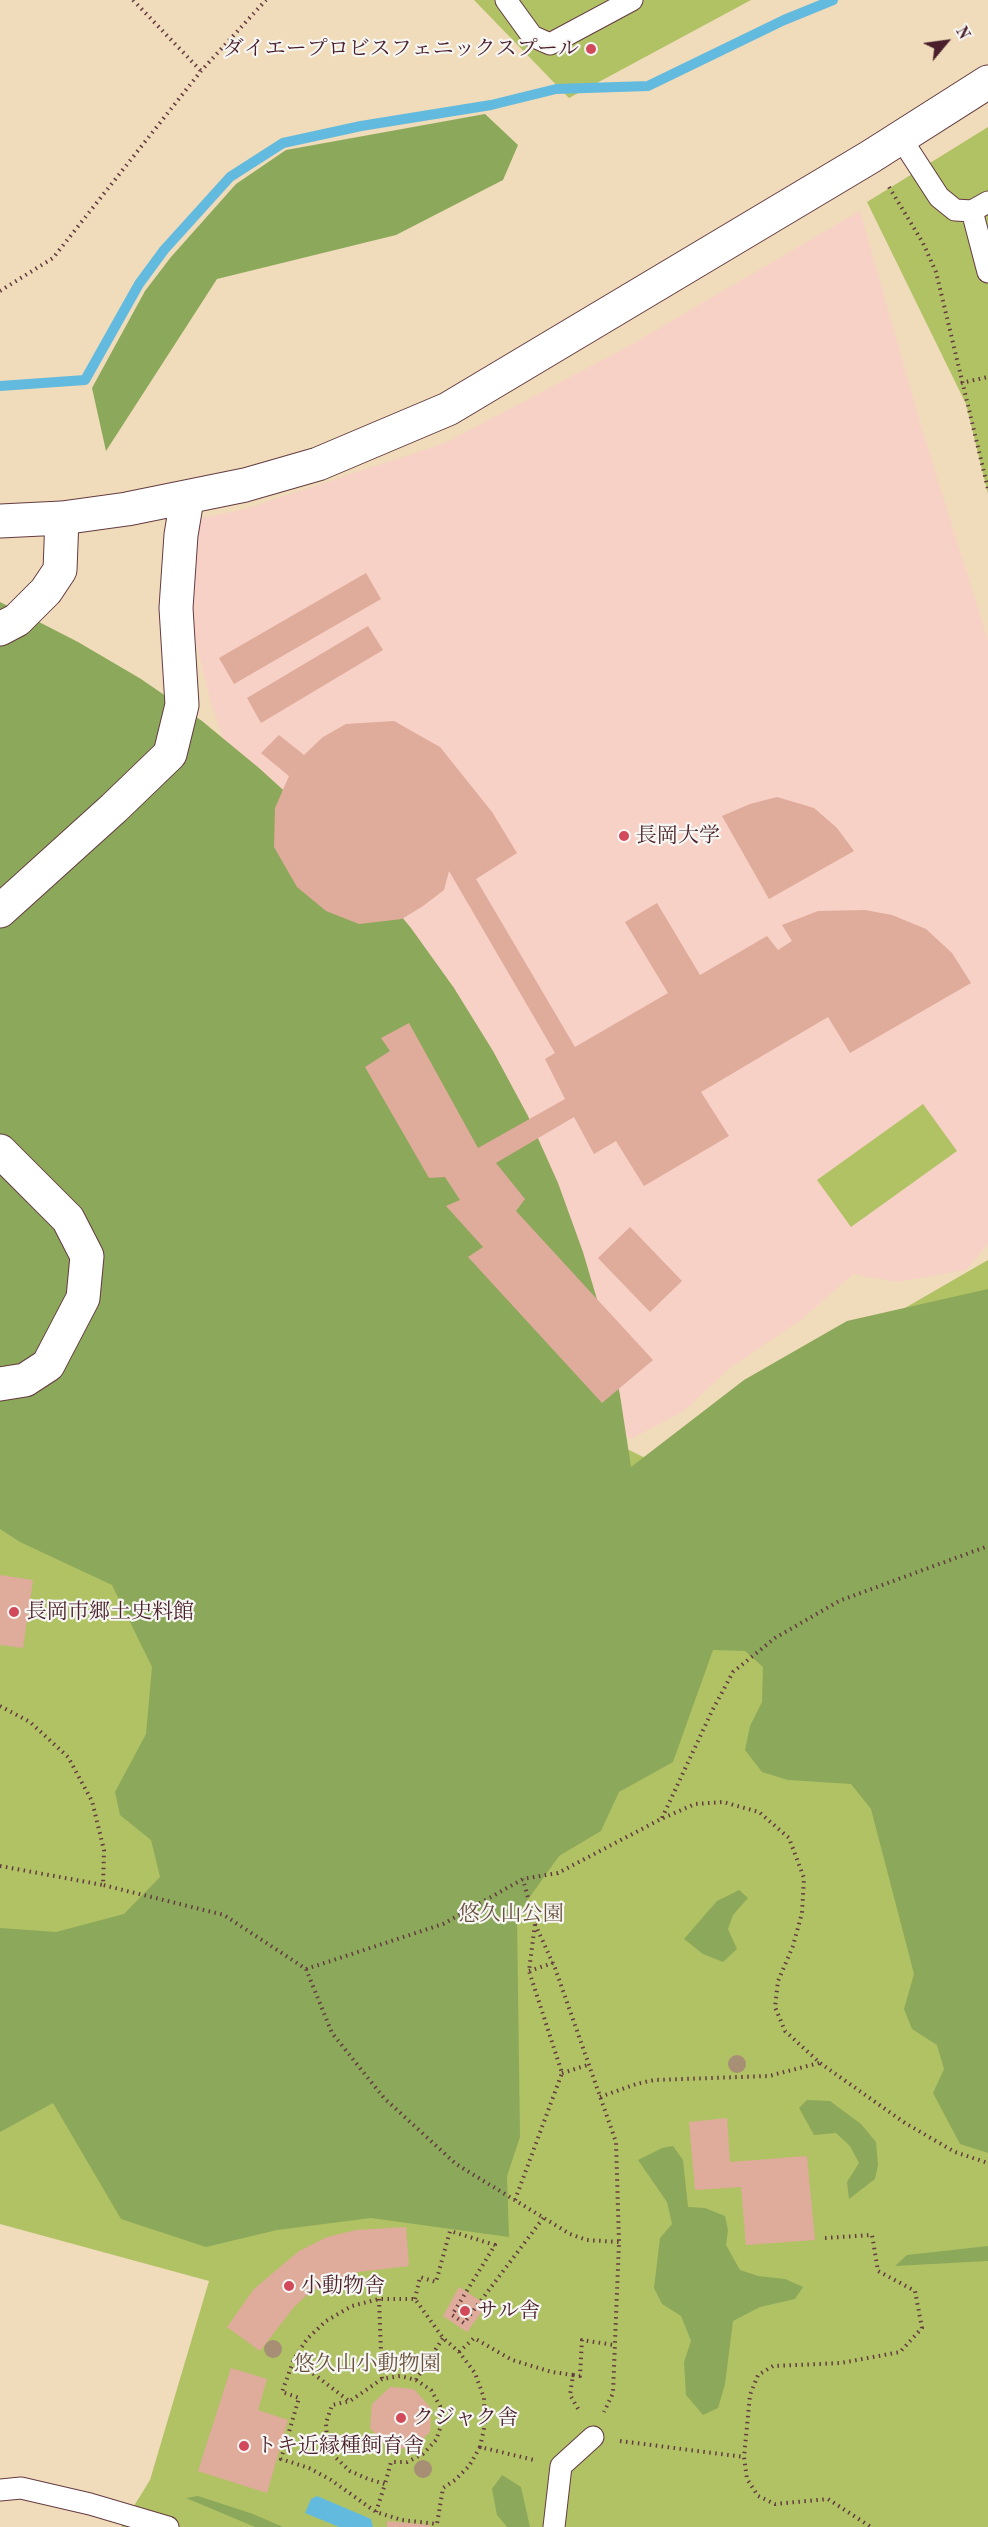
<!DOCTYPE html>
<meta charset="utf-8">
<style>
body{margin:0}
#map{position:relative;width:988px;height:2527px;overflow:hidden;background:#f0dbba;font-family:"Old Standard TT",serif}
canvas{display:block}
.north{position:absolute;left:916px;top:12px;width:60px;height:60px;-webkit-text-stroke:4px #f6f6f2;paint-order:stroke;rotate:61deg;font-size:16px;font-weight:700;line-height:24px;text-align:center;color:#4a1f2b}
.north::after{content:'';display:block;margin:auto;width:21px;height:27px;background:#4a1f2b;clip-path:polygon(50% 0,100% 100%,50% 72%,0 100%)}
</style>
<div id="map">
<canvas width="988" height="2527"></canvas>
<div class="north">N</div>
</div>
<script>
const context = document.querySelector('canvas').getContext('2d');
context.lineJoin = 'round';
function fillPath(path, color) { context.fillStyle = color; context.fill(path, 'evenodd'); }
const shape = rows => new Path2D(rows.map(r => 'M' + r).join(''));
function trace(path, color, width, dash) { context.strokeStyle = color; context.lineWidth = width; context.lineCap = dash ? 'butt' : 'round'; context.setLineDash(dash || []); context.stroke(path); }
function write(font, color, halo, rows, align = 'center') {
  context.font = font + ' "Old Standard TT","Noto Serif JP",serif'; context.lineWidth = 4.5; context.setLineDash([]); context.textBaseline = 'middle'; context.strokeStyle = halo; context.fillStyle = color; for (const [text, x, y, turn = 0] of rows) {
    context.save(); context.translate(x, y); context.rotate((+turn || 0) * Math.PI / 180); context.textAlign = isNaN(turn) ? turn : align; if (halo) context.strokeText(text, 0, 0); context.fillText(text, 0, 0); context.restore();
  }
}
fillPath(shape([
 [860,211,920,423,988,641,988,1243,966,1270,896,1282,853,1274,802,1319,727,1370,685,1410,631,1439,550,1384,234,770,211,703,185,599,189,521,245,509,445,443,622,350]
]), '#f7d1c6');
fillPath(shape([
 [474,0,751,0,569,98],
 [988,127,988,494,966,404,867,202],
 [0,933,498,1384,645,1458,988,1260,988,2527,121,2527,150,2480,209,2281,0,2224],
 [923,1104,957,1151,851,1227,817,1180]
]), '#b1c265');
fillPath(shape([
 [485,114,518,145,503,180,396,235,217,279,106,451,92,388,145,291,171,257,236,184,286,150],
 [0,602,78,642,141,679,202,721,259,768,314,818,364,871,411,928,454,988,493,1051,528,1116,558,1183,583,1252,604,1323,620,1395,631,1467,744,1380,847,1321,988,1289,988,2153,960,2144,933,2093,944,2069,937,2045,912,2029,904,2009,914,1974,871,1809,851,1784,788,1780,762,1772,745,1750,750,1726,762,1702,763,1667,745,1651,713,1650,673,1762,619,1792,601,1831,559,1856,517,1915,520,2137,507,2176,509,2237,371,2218,277,2230,206,2247,121,2219,53,2103,0,2132,0,1928,56,1932,124,1914,160,1877,151,1840,120,1815,115,1792,146,1734,152,1667,112,1585,20,1542,0,1529],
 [739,1890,748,1898,733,1915,728,1929,737,1949,723,1962,703,1954,684,1939,717,1901],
 [807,2100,830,2101,861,2124,876,2142,878,2165,875,2179,849,2199,847,2182,859,2163,850,2146,836,2133,814,2135,799,2108],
 [673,2146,683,2160,688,2207,705,2208,725,2216,728,2230,726,2245,740,2270,758,2276,785,2279,803,2287,795,2299,760,2307,733,2321,725,2384,718,2408,703,2415,686,2395,684,2362,691,2341,681,2316,662,2304,654,2288,660,2238,672,2224,667,2202,638,2160,662,2148],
 [988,2246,988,2261,895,2266,907,2255],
 [502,2475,521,2487,530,2527,507,2527,497,2515,492,2489],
 [198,2496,253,2514,283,2527,255,2527,186,2498]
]), '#8ca85a');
fillPath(shape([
 [317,2496,371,2519,373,2527,339,2527,305,2513,311,2499]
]), '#62bbdf');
trace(shape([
 [0,386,85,380,139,284,164,250,230,177,283,143,361,126,491,105,556,89,648,86,784,20,833,0]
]), '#62bbdf', 10);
fillPath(shape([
 [366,573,381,599,234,684,219,658],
 [368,626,383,650,261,723,247,698],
 [394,721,440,747,492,812,517,853,476,879,575,1047,668,993,625,922,657,903,700,975,767,936,778,950,792,941,782,925,818,911,865,910,892,915,926,929,952,953,971,983,850,1053,828,1017,701,1092,729,1136,644,1186,616,1141,594,1154,574,1117,496,1163,525,1199,516,1211,653,1360,602,1403,468,1257,483,1247,446,1206,460,1200,445,1177,429,1178,365,1067,390,1051,381,1038,409,1023,478,1148,565,1099,545,1059,555,1053,449,871,444,890,423,906,402,919,359,924,326,911,297,887,274,847,275,808,289,776,261,753,279,735,304,755,323,737,346,724],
 [777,797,814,808,837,828,854,851,769,899,722,816,750,804],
 [630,1227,682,1281,650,1312,598,1258],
 [0,1575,33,1580,23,1648,0,1645],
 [727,2118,730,2162,807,2156,815,2240,746,2245,741,2187,695,2190,689,2122],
 [406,2227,409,2266,358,2272,325,2284,308,2294,294,2307,260,2351,227,2327,254,2289,299,2251,327,2237,356,2230],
 [459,2287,487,2305,467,2332,443,2316],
 [231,2368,267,2379,258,2410,288,2420,267,2493,198,2471],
 [390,2387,414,2389,431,2408,430,2432,411,2449,387,2447,370,2428,372,2404],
 [387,2521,430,2525,430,2527,387,2527]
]), '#dfab9b');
const service = shape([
 [506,0,532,36,550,44,632,0],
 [900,137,939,197,955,210,972,211,988,272],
 [972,211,988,202],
 [0,2490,21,2488,90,2504,168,2527],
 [554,2527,561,2466,593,2437]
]);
const minor = shape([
 [0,521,62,518,127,509,245,485,318,464,448,409,870,157,988,82],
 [0,629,17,620,46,591,60,570,62,518],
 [0,911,114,808,170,754,182,705,176,608,181,535,187,499],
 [0,1151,68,1219,87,1256,83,1298,48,1365,25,1380,0,1384]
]);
trace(service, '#633b40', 23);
trace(minor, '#633b40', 35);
trace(shape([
 [133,0,201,71],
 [889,187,923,243,936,272,988,489],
 [0,291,53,258,201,71,266,0],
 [961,383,988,377],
 [0,1706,30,1722,68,1757,92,1801,104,1850,103,1885,224,1915,306,1969,332,2033,384,2098,456,2164,570,2234,587,2240,619,2242],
 [662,1818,712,1711,733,1672,775,1638,839,1601,988,1546],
 [0,1866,103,1885],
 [535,1924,555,1968,616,2142,619,2242,613,2393,604,2412],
 [306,1969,443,1924,523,1879,558,1873,661,1819,695,1804,723,1802,759,1812,789,1838,804,1878,802,1913,793,1946,778,1981,775,2007,785,2031,820,2063,905,2123,955,2152,988,2163],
 [529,1971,553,1963],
 [562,2073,588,2065],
 [600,2097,636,2084,654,2080,769,2076,819,2063],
 [515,2200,562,2073,529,1971,535,1924,523,1879],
 [825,2238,872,2235,878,2271,915,2291,922,2328,900,2352,841,2363,773,2366,758,2375,750,2395,744,2457,747,2479,758,2496,775,2504,828,2499,871,2527],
 [379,2299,382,2379],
 [415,2299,420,2277,436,2282,450,2231,495,2245,452,2315,464,2323,544,2217],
 [459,2352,474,2338,512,2360,552,2372,573,2375,570,2395,580,2412],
 [294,2359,349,2401],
 [573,2375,580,2376,582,2340,614,2345],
 [416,2380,443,2338],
 [620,2441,744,2457],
 [480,2447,469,2466,455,2480,443,2488,437,2524,402,2520,376,2512,331,2480,309,2468,281,2459,299,2398,282,2392,294,2359,307,2339,326,2321,352,2306,379,2299,415,2299,443,2338,459,2352,475,2373,484,2398,485,2424,480,2447,534,2460],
 [376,2512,385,2484,368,2479,350,2471,336,2458,327,2441,326,2423,332,2405,350,2401,382,2379,400,2376,416,2380,431,2390,440,2406,442,2423,436,2440,423,2454,407,2462,391,2462,385,2484]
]), '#633b40', 4, [1.5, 4.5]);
trace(service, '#fff', 21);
trace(minor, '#fff', 33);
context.fillStyle = '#a68f75';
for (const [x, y] of [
 [737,2064],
 [273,2349],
 [423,2469]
]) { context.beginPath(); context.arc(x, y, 9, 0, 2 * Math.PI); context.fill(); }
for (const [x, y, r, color] of [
 [591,49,6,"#d1495b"],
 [624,836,6,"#d1495b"],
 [14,1612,6,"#d1495b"],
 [289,2286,6,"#d1495b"],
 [465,2311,6,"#d1495b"],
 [401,2418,6,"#d1495b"],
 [244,2446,6,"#d1495b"]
]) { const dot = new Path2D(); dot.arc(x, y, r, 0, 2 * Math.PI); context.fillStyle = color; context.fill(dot); trace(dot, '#f6f6f2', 2); }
write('21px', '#4a1f2b', '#f6f6f2', [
 ["ダイエープロビスフェニックスプール",579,49,"right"],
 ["長岡大学",636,836],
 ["長岡市郷土史料館",26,1612],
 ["小動物舎",301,2286],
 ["サル舎",477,2311],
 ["クジャク舎",413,2418],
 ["トキ近縁種飼育舎",256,2446]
], 'left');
write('21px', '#69503c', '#f6f6f2', [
 ["悠久山公園",511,1914],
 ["悠久山小動物園",367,2364]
]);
</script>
